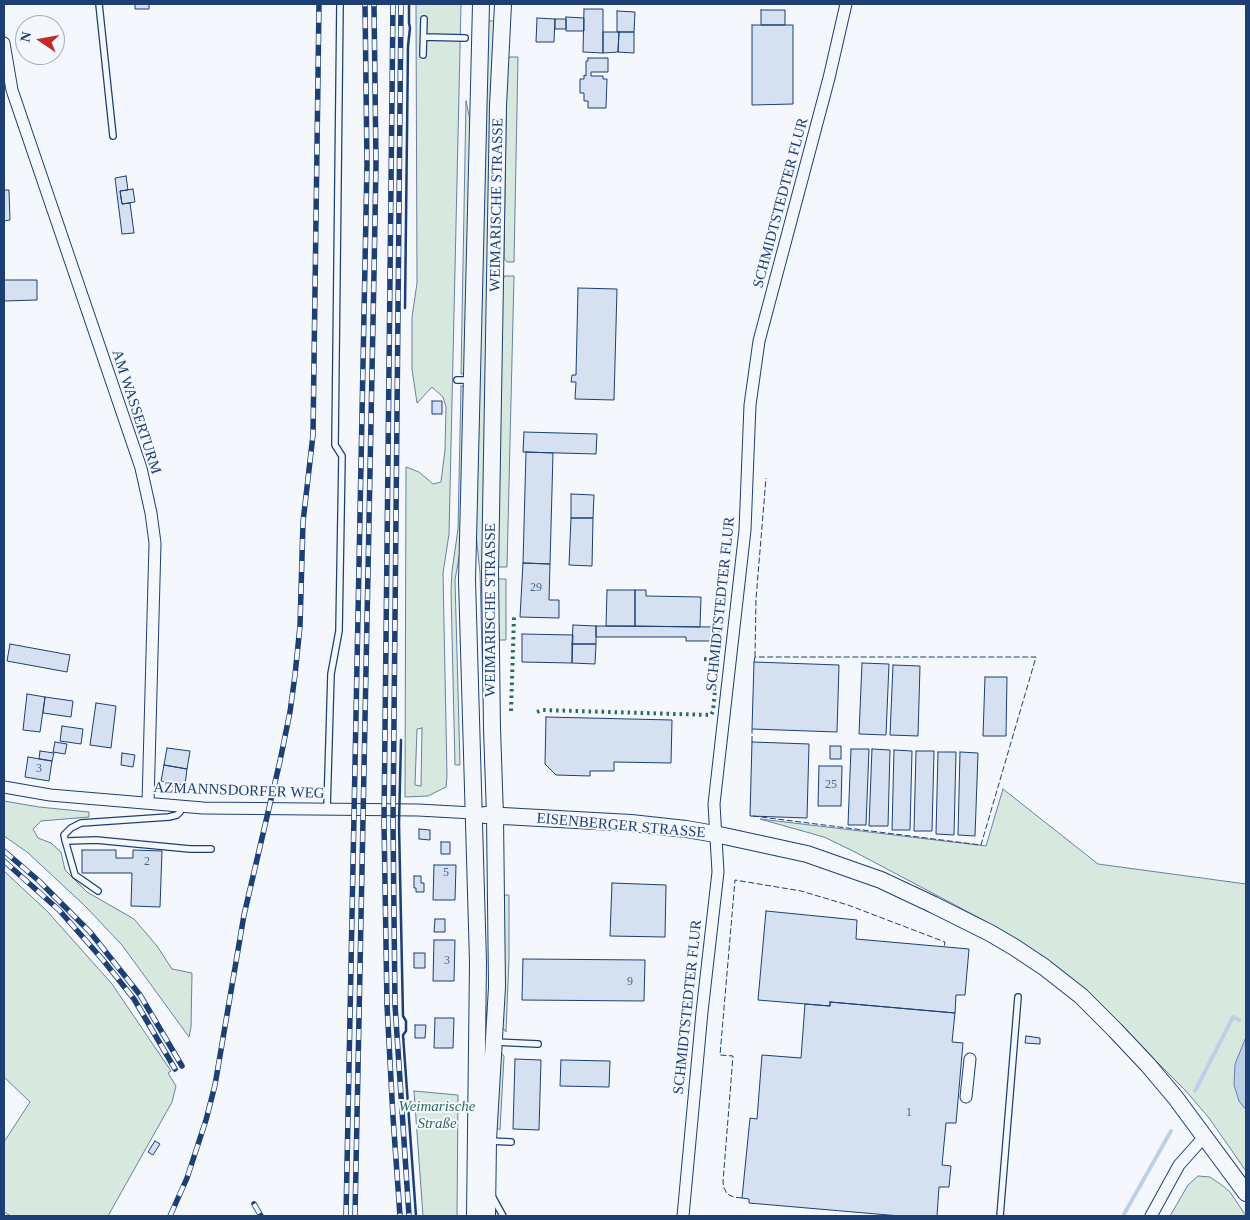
<!DOCTYPE html>
<meta charset="utf-8">
<style>
body{margin:0}
#map{position:relative;width:1250px;height:1220px;overflow:hidden;background:#f4f7fb;font-family:Georgia,serif}
canvas{display:block}
.frame{position:absolute;inset:0;border:5px solid #1d3f73;pointer-events:none}
.north{position:absolute;left:15px;top:15px;width:50px;height:50px;box-sizing:border-box;background:#f4f7fb;border:1px solid #9eadc5;border-radius:50%;rotate:282deg;font-size:14px;font-weight:700;line-height:20px;text-align:center;color:#1d3f73}
.north::after{content:'';display:block;margin:auto;width:18px;height:22px;background:#c62828;clip-path:polygon(50% 0,100% 100%,50% 72%,0 100%)}
</style>
<div id="map">
<canvas width="1250" height="1220"></canvas>
<div class="frame"></div>
<div class="north">N</div>
</div>
<script>
const context = document.querySelector('canvas').getContext('2d');
context.lineJoin = 'round';
function fillPath(path, color) { context.fillStyle = color; context.fill(path, 'evenodd'); }
const shape = rows => new Path2D(rows.map(r => 'M' + r).join(''));
function trace(path, color, width, dash) { context.strokeStyle = color; context.lineWidth = width; context.lineCap = dash ? 'butt' : 'round'; context.setLineDash(dash || []); context.stroke(path); }
function write(font, color, halo, rows, align = 'center') {
  context.font = font + ' Georgia,serif'; context.lineWidth = 4; context.setLineDash([]); context.textBaseline = 'middle'; context.strokeStyle = halo; context.fillStyle = color; for (const [text, x, y, turn = 0] of rows) {
    context.save(); context.translate(x, y); context.rotate((+turn || 0) * Math.PI / 180); context.textAlign = isNaN(turn) ? turn : align; if (halo) context.strokeText(text, 0, 0); context.fillText(text, 0, 0); context.restore();
  }
}
const green = shape([
 [416,4,461,4,449,534,443,573,447,776,446,787,428,796,405,797,406,467,419,472,433,484,441,482,445,450,446,407,443,397,432,387,417,403,412,369,412,317,417,283,416,4],
 [422,728,422,729,421,786,415,785,417,729,422,728],
 [487,21,495,21,487,766,485,766,480,573,476,534,487,21],
 [510,57,518,57,514,262,507,262,504,258,507,61,510,57],
 [466,101,471,124,466,374,461,374,466,101],
 [505,276,514,276,507,567,497,567,503,279,505,276],
 [461,386,466,386,461,546,455,580,460,765,455,765,451,591,452,571,458,529,461,386],
 [496,579,506,579,506,640,499,640,496,579],
 [1003,789,1098,864,1246,884,1246,1171,1209,1118,1185,1090,1088,993,987,922,853,851,824,837,760,819,986,846,1003,789],
 [4,801,39,807,89,812,89,817,41,821,33,829,38,838,51,843,61,852,65,870,87,892,134,919,157,946,172,969,192,973,191,1027,189,1037,122,945,85,906,27,852,4,836,4,801],
 [4,871,47,911,112,984,171,1071,168,1073,176,1086,172,1102,108,1216,11,1216,4,1212,4,1142,30,1102,4,1077,4,871],
 [504,895,509,895,509,959,506,1032,501,1026,504,895],
 [500,1051,504,1056,500,1130,495,1127,500,1051],
 [414,1091,458,1095,457,1216,423,1216,414,1091],
 [1198,1176,1210,1177,1223,1186,1230,1192,1246,1216,1170,1216,1188,1185,1198,1176]
]);
fillPath(green, '#d7e8df');
trace(green, '#687fa3', 1);
const water = shape([
 [1246,1037,1246,1110,1239,1101,1234,1085,1235,1064,1246,1037]
]);
fillPath(water, '#bed0e5');
trace(water, '#687fa3', 1);
trace(shape([
 [1195,1091,1233,1017,1239,1020],
 [1123,1216,1171,1131]
]), '#bed0e5', 4);
const building = shape([
 [135,4,149,4,149,9,135,9,135,4],
 [584,9,603,9,603,53,583,52,584,9],
 [761,10,785,10,785,25,761,25,761,10],
 [617,11,635,12,634,32,617,32,617,11],
 [566,17,584,18,584,31,566,31,566,17],
 [537,18,555,19,554,42,536,42,537,18],
 [555,19,566,19,566,29,555,29,555,19],
 [752,25,793,25,793,104,752,105,752,25],
 [603,32,619,32,618,52,603,53,603,32],
 [619,32,634,32,634,53,618,52,619,32],
 [588,58,608,58,608,72,591,72,591,76,603,76,603,79,607,79,606,108,588,108,588,101,584,101,584,93,580,93,580,79,584,79,584,75,586,76,586,61,588,61,588,58],
 [126,176,128,190,120,191,122,204,130,203,134,233,122,234,115,178,126,176],
 [133,189,135,202,122,204,120,191,133,189],
 [4,190,9,190,10,220,4,221,4,190],
 [4,280,37,280,37,300,4,301,4,280],
 [578,288,617,289,614,400,575,399,576,382,571,382,572,375,576,375,578,288],
 [432,401,442,401,442,414,432,414,432,401],
 [524,432,597,434,596,454,523,452,524,432],
 [526,452,553,453,550,564,523,563,526,452],
 [571,494,594,495,593,518,571,518,571,494],
 [571,518,593,518,592,566,569,565,571,518],
 [523,563,550,564,549,600,559,600,559,618,520,617,523,563],
 [607,590,635,590,635,626,606,626,607,590],
 [635,590,646,590,646,596,701,597,700,627,635,626,635,590],
 [573,625,596,626,596,644,572,644,573,625],
 [596,626,719,627,719,641,686,641,686,637,596,637,596,626],
 [522,634,573,635,572,663,522,662,522,634],
 [10,644,70,655,67,672,7,661,10,644],
 [572,644,596,644,595,664,572,663,572,644],
 [754,662,839,665,837,732,752,729,754,662],
 [862,663,889,664,886,735,859,734,862,663],
 [893,665,920,666,918,736,890,735,893,665],
 [985,677,1007,677,1006,736,983,736,985,677],
 [27,694,45,697,40,732,23,730,27,694],
 [45,697,73,701,71,717,43,713,45,697],
 [96,703,116,706,111,748,90,745,96,703],
 [546,717,672,720,671,763,614,762,614,771,590,771,590,776,556,775,545,764,546,717],
 [62,726,83,729,81,744,60,741,62,726],
 [55,742,67,744,65,754,53,752,55,742],
 [752,742,809,744,807,818,750,816,752,742],
 [830,746,841,746,841,759,830,759,830,746],
 [167,748,190,751,187,769,164,765,167,748],
 [851,749,869,749,866,825,848,825,851,749],
 [872,749,890,750,888,826,869,826,872,749],
 [894,750,912,751,910,830,892,830,894,750],
 [40,751,54,753,52,761,39,759,40,751],
 [916,751,934,751,932,831,914,831,916,751],
 [938,752,956,752,954,835,936,834,938,752],
 [960,752,978,753,975,836,958,835,960,752],
 [122,753,135,755,133,767,121,765,122,753],
 [28,757,52,761,49,781,25,777,28,757],
 [164,765,187,769,185,785,177,784,176,787,168,786,169,783,161,781,164,765],
 [819,766,842,766,841,806,818,806,819,766],
 [419,829,430,830,430,840,419,839,419,829],
 [441,842,450,842,450,854,441,854,441,842],
 [82,850,116,850,116,858,133,858,133,850,162,851,160,907,131,906,132,873,82,873,82,850],
 [434,865,456,865,455,900,433,900,434,865],
 [414,876,421,876,421,883,424,883,424,892,416,892,416,888,414,888,414,876],
 [612,883,666,885,665,937,610,936,612,883],
 [766,911,857,920,856,939,969,949,965,995,956,995,955,1013,830,1002,830,1006,758,1000,766,911],
 [435,919,445,919,445,932,434,932,435,919],
 [434,940,455,940,454,981,433,981,434,940],
 [414,953,425,953,425,968,414,968,414,953],
 [523,959,645,960,644,1001,522,1000,523,959],
 [830,1002,955,1013,952,1042,963,1043,956,1123,946,1123,942,1165,951,1166,949,1187,939,1187,937,1216,900,1216,749,1203,749,1199,742,1198,750,1118,757,1119,762,1055,801,1058,805,1004,830,1006,830,1002],
 [435,1018,454,1018,453,1048,434,1048,435,1018],
 [415,1025,426,1025,425,1038,415,1038,415,1025],
 [1026,1036,1040,1038,1040,1044,1025,1043,1026,1036],
 [515,1059,541,1060,539,1130,513,1129,515,1059],
 [561,1060,610,1061,609,1087,560,1086,561,1060],
 [155,1141,160,1144,153,1155,148,1152,155,1141]
]);
fillPath(building, '#d5e0f0');
trace(building, '#1d3f73', 1);
const lane = shape([
 [99,4,113,136],
 [424,37,465,38],
 [423,55,424,19],
 [457,380,470,380],
 [180,806,180,812,177,815,169,817,81,823,71,828,64,835,65,840,68,841,96,840,190,849,211,849],
 [327,809,331,674,339,631,342,456,335,445,340,4],
 [65,840,75,875,98,891],
 [495,1042,538,1044],
 [490,1141,511,1142],
 [492,1196,503,1216],
 [1000,1216,1018,997]
]);
const street = shape([
 [4,43,12,90,141,468,151,513,155,543,148,803],
 [4,787,50,795,203,808,418,810,473,813],
 [966,1097,970,1059],
 [683,1216,702,1012,718,872,714,804,745,530,750,405,759,341,829,78,846,4],
 [1151,1216,1179,1165,1204,1137]
]);
const secondary = shape([
 [485,815,631,823,686,829,715,834,807,854,881,880,934,905,990,933,1014,947,1044,967,1081,996,1115,1030,1148,1065,1175,1097,1246,1193],
 [475,1216,478,962,467,580,481,4],
 [487,1216,488,1140,497,987,495,816,492,728,490,572,498,106,503,4]
]);
trace(lane, '#1d3f73', 8);
trace(street, '#1d3f73', 13);
trace(secondary, '#1d3f73', 18);
trace(lane, '#f4f7fb', 5.5);
trace(street, '#f4f7fb', 11);
trace(secondary, '#f4f7fb', 16);
const rail = shape([
 [393,4,384,822,387,1005,393,1117,400,1216],
 [401,4,393,822,395,1005,409,1216],
 [4,851,39,881,90,932,140,995,182,1066],
 [4,861,59,910,103,960,134,999,175,1069],
 [254,1204,261,1216],
 [170,1216,187,1178,206,1120,215,1085,244,915,280,761,290,712,295,675,300,626,303,522,313,435,319,4],
 [346,1216,367,164,365,4],
 [355,1216,374,273,376,164,374,4]
]);
trace(rail, '#1d3f73', 5.5);
trace(rail, '#f4f7fb', 4, [11]);
trace(shape([
 [704,659,718,660],
 [511,711,514,617],
 [537,712,542,710,711,715,713,711,718,658]
]), '#2c6c60', 4, [2.5, 4]);
trace(shape([
 [755,657,756,599,766,478],
 [752,742,752,729],
 [753,816,981,845,1036,657,755,657,754,662],
 [742,1198,734,1197,727,1194,724,1188,723,1182,733,1056,720,1055,735,880,801,891,848,905,945,942,944,947]
]), '#1d3f73', 1, [6, 2.5]);
trace(shape([
 [405,308,408,46,410,28,409,23,409,4],
 [401,740,399,824,403,1016,406,1021,406,1031,403,1035,416,1216]
]), '#1d3f73', 2.5);
write('12px', '#4b6792', null, [
 ["29",536,588],
 ["3",39,769],
 ["25",831,785],
 ["2",147,862],
 ["5",446,873],
 ["3",447,961],
 ["9",630,982],
 ["1",909,1113]
]);
write('15px', '#1d3f73', '#f4f7fb', [
 ["SCHMIDTSTEDTER FLUR",781,203,-75],
 ["WEIMARISCHE STRASSE",497,205,-89],
 ["AM WASSERTURM",136,412,72],
 ["SCHMIDTSTEDTER FLUR",721,604,-84],
 ["WEIMARISCHE STRASSE",491,610,-90],
 ["AZMANNSDORFER WEG",239,791,2],
 ["EISENBERGER STRASSE",621,826,5],
 ["SCHMIDTSTEDTER FLUR",688,1007,-84]
]);
write('italic 15px', '#2c6c60', '#f4f7fb', [
 ["Weimarische",437,1107],
 ["Straße",437,1124]
]);
</script>
